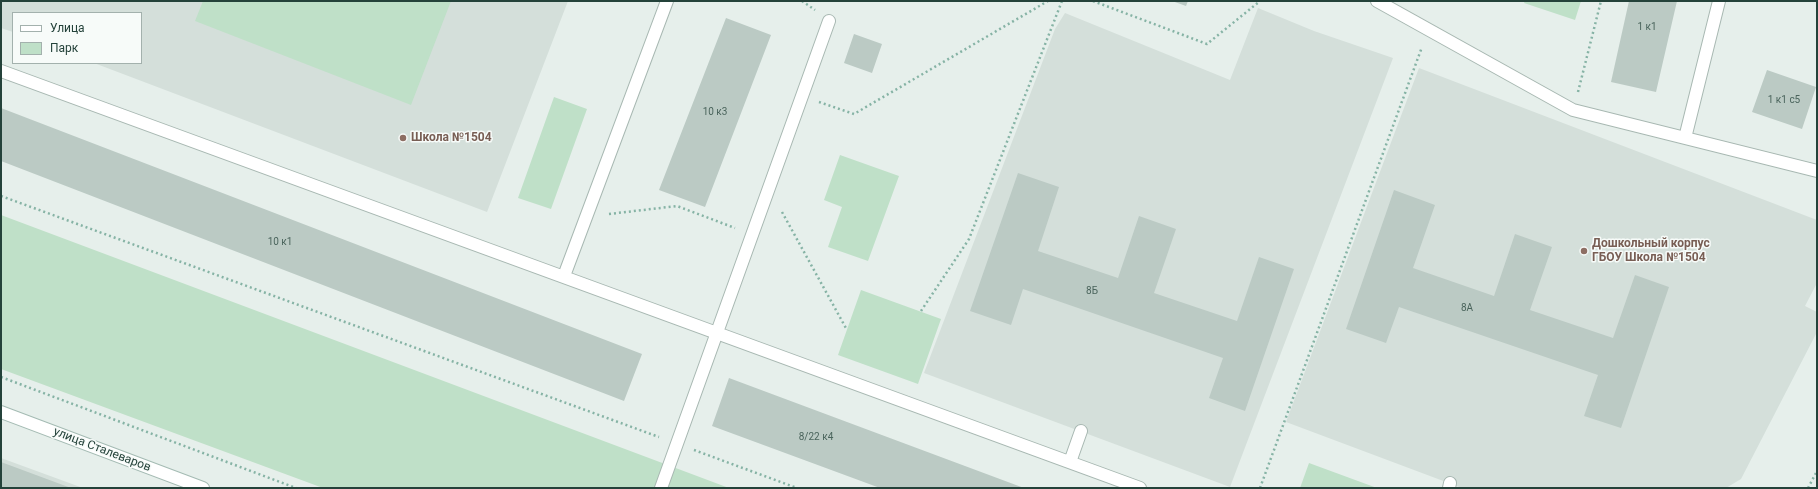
<!DOCTYPE html>
<meta charset="utf-8">
<style>
body{margin:0}
#map{position:relative;width:1818px;height:489px;overflow:hidden;background:#e6efeb;font-family:Roboto,sans-serif}
canvas{display:block}
.frame{position:absolute;inset:0;border:2px solid #24423a;pointer-events:none}
.legend{position:absolute;left:12px;top:12px;width:130px;height:52px;box-sizing:border-box;background:#f7fbf9;border:1px solid #a3b1ad;margin:0;padding:5px 7px;list-style:none;font-size:12px;color:#24423a}
.legend li{display:flex;align-items:center;gap:8px;height:20px}
.legend b{width:20px;border:1px solid #a3b1ad}
</style>
<div id="map">
<canvas width="1818" height="489"></canvas>
<div class="frame"></div>
<ul class="legend">
<li><b style="height:5px;background:#fff"></b>Улица</li>
<li><b style="height:11px;background:#bfe0c8"></b>Парк</li>
</ul>
</div>
<script>
const context = document.querySelector('canvas').getContext('2d');
context.lineJoin = 'round';
function fillPath(path, color) { context.fillStyle = color; context.fill(path, 'evenodd'); }
const shape = rows => new Path2D(rows.map(r => 'M' + r).join(''));
function trace(path, color, width, dash) { context.strokeStyle = color; context.lineWidth = width; context.lineCap = dash ? 'butt' : 'round'; context.setLineDash(dash || []); context.stroke(path); }
function write(font, color, halo, rows, align = 'center') {
  context.font = font + ' Roboto,sans-serif'; context.lineWidth = 3; context.setLineDash([]); context.textBaseline = 'middle'; context.strokeStyle = halo; context.fillStyle = color; for (const [text, x, y, turn = 0] of rows) {
    context.save(); context.translate(x, y); context.rotate((+turn || 0) * Math.PI / 180); context.textAlign = isNaN(turn) ? turn : align; if (halo) context.strokeText(text, 0, 0); context.fillText(text, 0, 0); context.restore();
  }
}
fillPath(shape([
 [1,1,568,1,487,212,94,63,141,63,141,13,13,13,13,32,1,28],
 [1258,8,1314,31,1393,58,1230,487,924,373,1055,29,1065,13,1230,80],
 [1419,68,1817,220,1817,283,1805,306,1817,312,1817,332,1741,479,1726,488,1462,488,1286,422],
 [1,458,83,488,1,488]
]), '#d4dfda');
fillPath(shape([
 [203,1,451,1,411,105,195,21],
 [1525,1,1581,1,1575,20,1524,3],
 [554,97,587,109,551,209,518,198],
 [840,155,899,176,868,261,828,247,842,207,824,200],
 [1,215,729,488,323,488,1,369],
 [861,290,941,319,918,384,838,355],
 [1309,463,1377,488,1300,488]
]), '#bfe0c8');
fillPath(shape([
 [1172,1,1188,1,1186,6],
 [1629,1,1677,1,1656,92,1611,82],
 [726,18,771,35,705,207,659,190],
 [854,34,882,44,872,73,844,63],
 [1767,70,1816,87,1802,129,1752,112],
 [1,108,642,354,624,401,1,161],
 [1018,173,1059,187,1038,251,1118,278,1139,216,1176,229,1154,293,1237,321,1259,257,1294,269,1245,411,1209,398,1223,358,1023,289,1011,325,970,311],
 [1394,190,1435,205,1413,268,1494,296,1515,234,1552,247,1530,310,1613,338,1635,275,1669,287,1621,428,1584,416,1598,375,1399,307,1386,343,1346,329],
 [729,378,1024,488,880,488,712,426],
 [1,462,71,488,1,488]
]), '#bbcac4');
const lane = shape([
 [1377,1,1573,110,1817,171],
 [1,71,1140,488],
 [1685,138,1719,1],
 [564,276,667,1],
 [1070,462,1081,431],
 [661,488,829,21],
 [1449,488,1450,483]
]);
const secondary = shape([
 [1,412,203,488]
]);
trace(lane, '#a8b8b2', 14);
trace(secondary, '#a4bbb3', 14);
trace(shape([
 [802,1,815,10],
 [1093,1,1207,44,1260,1],
 [1578,92,1601,1],
 [819,102,854,114,1048,1],
 [1,196,659,437],
 [782,212,847,330],
 [609,214,677,206,735,228],
 [921,311,969,239,1062,1],
 [1,377,296,488],
 [694,450,797,488],
 [1260,488,1422,47],
 [1808,488,1817,471]
]), '#86b3a5', 2.5, [2, 3]);
trace(lane, '#fff', 12);
trace(secondary, '#fff', 12);
for (const [x, y, r, color] of [
 [403,138,4,"#8d6e63"],
 [1584,251,4,"#8d6e63"]
]) { const dot = new Path2D(); dot.arc(x, y, r, 0, 2 * Math.PI); context.fillStyle = color; context.fill(dot); trace(dot, '#f7fbf9', 1.5); }
write('10px', '#4a645c', null, [
 ["1 к1",1647,27],
 ["1 к1 с5",1784,100],
 ["10 к3",715,112],
 ["10 к1",280,242],
 ["8Б",1092,291],
 ["8А",1467,308],
 ["8/22 к4",816,437]
]);
write('bold 12px', '#785e54', '#f7fbf9', [
 ["Школа №1504",411,138],
 ["Дошкольный корпус",1592,244],
 ["ГБОУ Школа №1504",1592,258]
], 'left');
write('12px', '#24423a', '#f7fbf9', [
 ["улица Сталеваров",102,450,21]
]);
</script>
